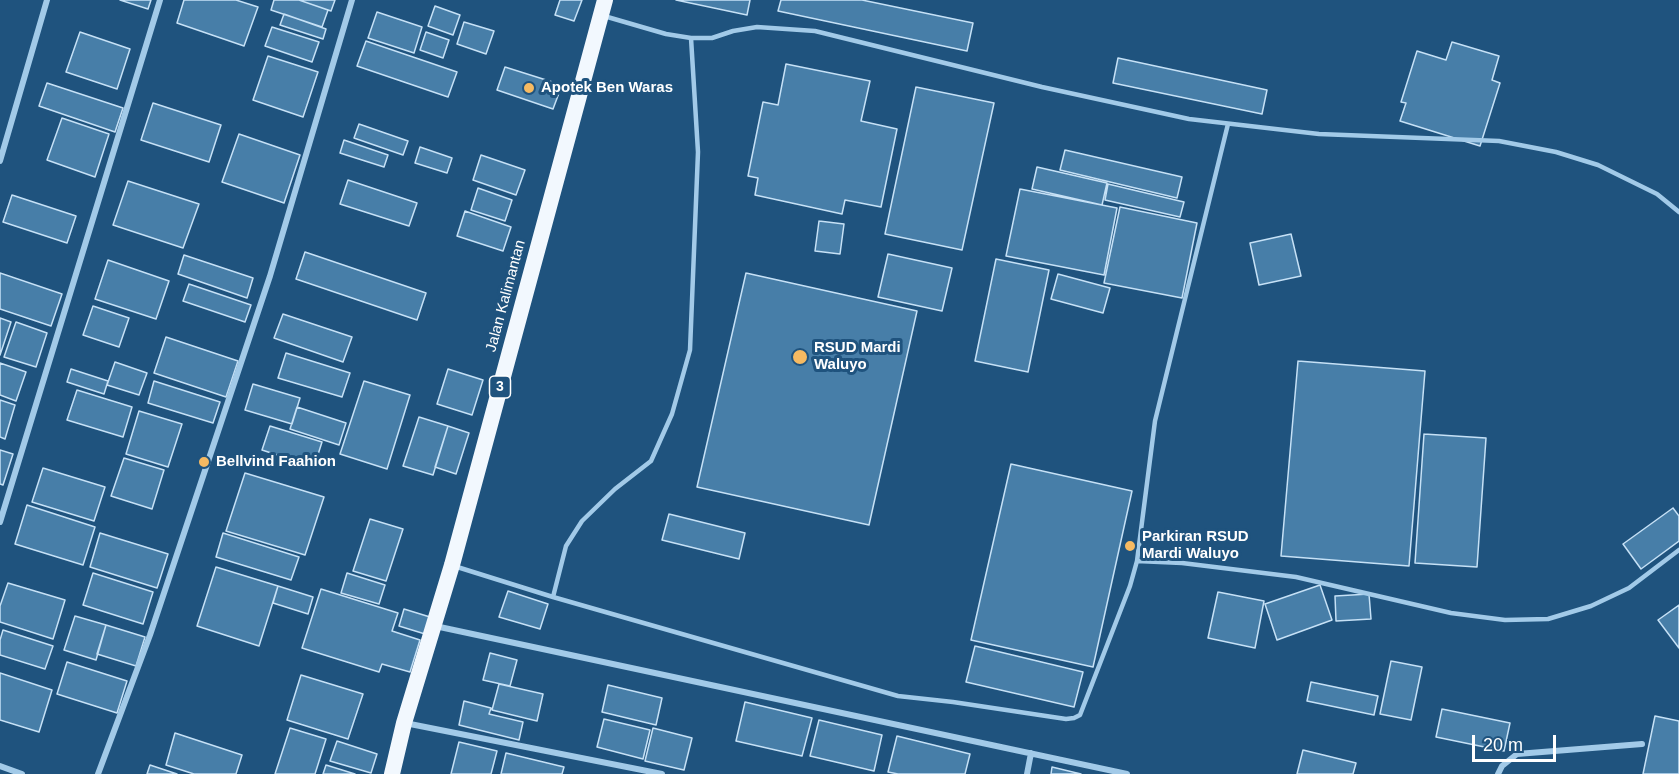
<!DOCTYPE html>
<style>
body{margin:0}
#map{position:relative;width:1679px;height:774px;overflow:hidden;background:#1f537e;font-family:Helvetica,sans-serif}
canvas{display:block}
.scale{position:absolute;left:1472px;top:735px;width:84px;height:27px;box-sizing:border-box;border:3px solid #fff;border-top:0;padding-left:8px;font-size:18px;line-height:21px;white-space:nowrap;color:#fff;-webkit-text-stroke:4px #1f537e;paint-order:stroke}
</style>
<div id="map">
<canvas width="1679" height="774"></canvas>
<div class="scale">20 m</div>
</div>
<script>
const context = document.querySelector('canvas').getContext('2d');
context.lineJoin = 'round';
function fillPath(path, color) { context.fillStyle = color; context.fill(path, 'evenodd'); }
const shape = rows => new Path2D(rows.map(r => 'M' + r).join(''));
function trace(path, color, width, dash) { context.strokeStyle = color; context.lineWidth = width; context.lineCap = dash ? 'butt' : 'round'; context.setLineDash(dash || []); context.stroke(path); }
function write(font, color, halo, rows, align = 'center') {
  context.font = font + ' Helvetica,sans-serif'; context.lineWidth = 6; context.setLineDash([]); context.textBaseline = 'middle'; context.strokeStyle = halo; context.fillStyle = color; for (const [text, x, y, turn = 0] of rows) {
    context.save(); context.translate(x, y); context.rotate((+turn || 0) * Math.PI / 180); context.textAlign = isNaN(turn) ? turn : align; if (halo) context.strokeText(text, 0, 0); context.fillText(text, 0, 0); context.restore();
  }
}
const building = shape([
 [120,0,151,0,148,9,120,0],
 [184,0,236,0,258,7,244,46,177,23,184,0],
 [274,0,299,0,328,10,322,27,271,10,274,0],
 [299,0,335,0,331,11,299,0],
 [560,0,582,0,574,21,555,15,560,0],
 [676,0,750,0,747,15,676,0],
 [781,0,862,0,973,23,967,51,778,11,781,0],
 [435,6,460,15,453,35,428,26,435,6],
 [377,12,422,27,414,53,368,38,377,12],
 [284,14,326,29,323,39,280,25,284,14],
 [464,22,494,31,486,54,457,44,464,22],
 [272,27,319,42,312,62,265,46,272,27],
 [80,32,130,49,117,89,66,72,80,32],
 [426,32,449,40,443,58,420,50,426,32],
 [366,41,457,72,448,97,357,66,366,41],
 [1452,42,1499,56,1492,80,1500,83,1480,146,1400,121,1406,103,1401,102,1417,51,1446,60,1452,42],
 [268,56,318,72,303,117,253,100,268,56],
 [1118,58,1267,90,1262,114,1113,83,1118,58],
 [786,64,870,81,861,121,897,129,881,207,845,200,842,214,755,195,758,178,748,176,763,102,778,105,786,64],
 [505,67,562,85,553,109,497,90,505,67],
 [47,83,123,108,115,132,39,106,47,83],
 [916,87,994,103,962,250,885,234,916,87],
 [153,103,221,125,209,162,141,140,153,103],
 [62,118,109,134,95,177,47,160,62,118],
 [359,124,408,141,403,155,354,138,359,124],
 [239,134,300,155,284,203,222,182,239,134],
 [344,140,388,155,384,167,340,153,344,140],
 [420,147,452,158,447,173,415,163,420,147],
 [1065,150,1182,177,1177,198,1060,170,1065,150],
 [481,155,525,170,516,195,473,180,481,155],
 [1037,167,1107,183,1102,205,1032,189,1037,167],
 [348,180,417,203,409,226,340,204,348,180],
 [128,181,199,204,183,248,113,225,128,181],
 [1108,184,1184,202,1180,217,1105,200,1108,184],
 [478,188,512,200,505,221,471,210,478,188],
 [1020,189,1117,208,1104,275,1006,256,1020,189],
 [12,195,76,216,67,243,3,222,12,195],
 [1120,207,1197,223,1182,298,1104,283,1120,207],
 [465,211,511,227,503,251,457,236,465,211],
 [819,221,844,224,840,254,815,251,819,221],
 [1291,234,1301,276,1259,285,1250,243,1291,234],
 [305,252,426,293,417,320,296,279,305,252],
 [888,254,952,268,942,311,878,297,888,254],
 [184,255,253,278,247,298,178,274,184,255],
 [996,259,1049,270,1028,372,975,361,996,259],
 [108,260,169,281,156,319,95,299,108,260],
 [0,273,62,294,51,326,0,309,0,273],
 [746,273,917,311,869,525,697,487,746,273],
 [1058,274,1110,288,1103,313,1051,299,1058,274],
 [189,284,251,305,245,322,183,301,189,284],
 [93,306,129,318,119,347,83,335,93,306],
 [283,314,352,337,343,362,274,338,283,314],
 [0,318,11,322,0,355,0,318],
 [16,322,47,333,36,367,4,357,16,322],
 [166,337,238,361,226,397,154,373,166,337],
 [286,353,350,373,342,397,278,378,286,353],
 [1298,361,1425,371,1409,566,1281,556,1298,361],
 [115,362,147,373,139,395,107,385,115,362],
 [0,363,26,372,16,401,0,395,0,363],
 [71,369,108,381,104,394,67,382,71,369],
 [448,369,483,380,472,415,437,404,448,369],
 [154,381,220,402,213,423,148,403,154,381],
 [364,381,410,395,387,469,340,454,364,381],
 [253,384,300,398,292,424,245,410,253,384],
 [77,390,132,407,123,437,67,420,77,390],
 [0,400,15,405,5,439,0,437,0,400],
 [297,407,346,423,339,445,290,429,297,407],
 [139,411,182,424,168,467,126,454,139,411],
 [419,417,448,426,433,475,403,466,419,417],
 [270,426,322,442,314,467,262,450,270,426],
 [448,426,469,433,456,474,435,467,448,426],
 [1424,434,1486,438,1477,567,1415,563,1424,434],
 [0,450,13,454,3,485,0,484,0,450],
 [124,458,164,470,152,509,111,496,124,458],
 [1011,464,1132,491,1093,667,971,640,1011,464],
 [43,468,105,487,94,521,32,502,43,468],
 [245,473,324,497,305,555,226,531,245,473],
 [27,505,95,527,83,565,15,544,27,505],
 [1673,508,1679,516,1679,541,1641,569,1623,544,1673,508],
 [669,514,745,533,739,559,662,540,669,514],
 [370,519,403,529,386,581,353,571,370,519],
 [100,533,168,554,157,588,90,567,100,533],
 [223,533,299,557,291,580,216,557,223,533],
 [216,567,278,586,259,646,197,626,216,567],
 [93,573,153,592,143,624,83,605,93,573],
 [347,573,385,585,379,604,341,593,347,573],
 [8,583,65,600,53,639,0,622,0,606,8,583],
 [1320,585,1332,620,1277,640,1265,604,1320,585],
 [278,586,313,597,308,614,273,603,278,586],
 [321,589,398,613,392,631,420,640,410,672,382,664,379,672,302,648,321,589],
 [508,591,548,604,540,629,499,617,508,591],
 [1218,592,1264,601,1255,648,1208,638,1218,592],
 [1369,594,1371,619,1336,621,1335,596,1369,594],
 [1679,605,1679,648,1658,620,1679,605],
 [404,609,430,617,425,634,399,626,404,609],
 [75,616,106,625,96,660,64,650,75,616],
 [106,625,145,637,136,666,97,654,106,625],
 [3,630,53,646,45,669,0,655,0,640,3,630],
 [975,646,1083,672,1074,707,966,682,975,646],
 [490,653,517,660,510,686,483,680,490,653],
 [1391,661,1422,667,1411,720,1380,714,1391,661],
 [67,662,127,681,117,713,57,694,67,662],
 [0,673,52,690,39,732,0,720,0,673],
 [301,675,363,694,348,739,287,720,301,675],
 [1311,682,1378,696,1374,715,1307,701,1311,682],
 [499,684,543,694,537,721,492,710,499,684],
 [608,685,662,698,656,725,602,712,608,685],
 [464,701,491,708,489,714,523,722,519,740,459,725,464,701],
 [745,702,812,718,802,756,736,741,745,702],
 [1442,709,1510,723,1504,751,1436,737,1442,709],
 [1655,716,1679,721,1679,774,1643,774,1655,716],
 [604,719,650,730,643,759,597,747,604,719],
 [819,720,882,735,874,771,810,756,819,720],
 [290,728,326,739,315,774,275,774,290,728],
 [653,728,692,738,684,770,645,761,653,728],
 [175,733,242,755,236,774,194,774,166,765,175,733],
 [897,736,970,754,965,774,898,774,888,772,897,736],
 [337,741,377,754,371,773,330,761,337,741],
 [459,742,497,751,491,774,451,774,459,742],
 [1303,750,1356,763,1353,774,1297,774,1303,750],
 [506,753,564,767,562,774,501,774,506,753],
 [150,765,177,774,147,774,150,765],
 [326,765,355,774,323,774,326,765],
 [1052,767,1081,774,1051,774,1052,767]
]);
fillPath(building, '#477ea8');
trace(building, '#c6e1f6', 1.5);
trace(shape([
 [604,16,666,34,691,38,712,38,733,31,757,27,815,31,1042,87,1189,119,1319,134,1499,141,1556,152,1598,165,1657,194,1679,212],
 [1137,561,1155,421,1228,124],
 [454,566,553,597,898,696,953,702,1066,719,1074,718,1080,715,1130,586,1137,561,1182,563,1296,577,1451,613,1505,620,1548,619,1591,606,1629,588,1679,550],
 [553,597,566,546,582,521,615,489,651,461,672,414,690,350,698,152,691,38]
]), '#a2cae8', 4.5);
trace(shape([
 [0,161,47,0],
 [0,522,160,0],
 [435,626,1127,774],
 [405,723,662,774],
 [0,766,22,774],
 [98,774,150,635,270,276,352,0],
 [1027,774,1031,753],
 [1498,774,1502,766,1517,754,1642,744]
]), '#a2cae8', 6);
trace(shape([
 [392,774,404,723,452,565,605,0]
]), '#f2f8fe', 16);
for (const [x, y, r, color] of [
 [529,88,6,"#f6ba62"],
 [800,357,8,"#f6ba62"],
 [204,462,6,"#f6ba62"],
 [1130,546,6,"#f6ba62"]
]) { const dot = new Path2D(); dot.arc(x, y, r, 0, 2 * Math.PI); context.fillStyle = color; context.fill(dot); trace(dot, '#1f537e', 2); }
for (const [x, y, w] of [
 [500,387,21]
]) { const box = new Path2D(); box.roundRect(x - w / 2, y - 11, w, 22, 4.5); context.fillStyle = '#1f537e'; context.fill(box); trace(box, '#fff', 1.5); }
write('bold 14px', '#fff', null, [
 ["3",500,387]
]);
write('bold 15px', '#fff', '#1f537e', [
 ["Apotek Ben Waras",541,88],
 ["RSUD Mardi",814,348],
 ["Waluyo",814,365],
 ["Bellvind Faahion",216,462],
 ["Parkiran RSUD",1142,537],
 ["Mardi Waluyo",1142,554]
], 'left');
write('15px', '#fff', '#1f537e', [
 ["Jalan Kalimantan",506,296,-75]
]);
</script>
